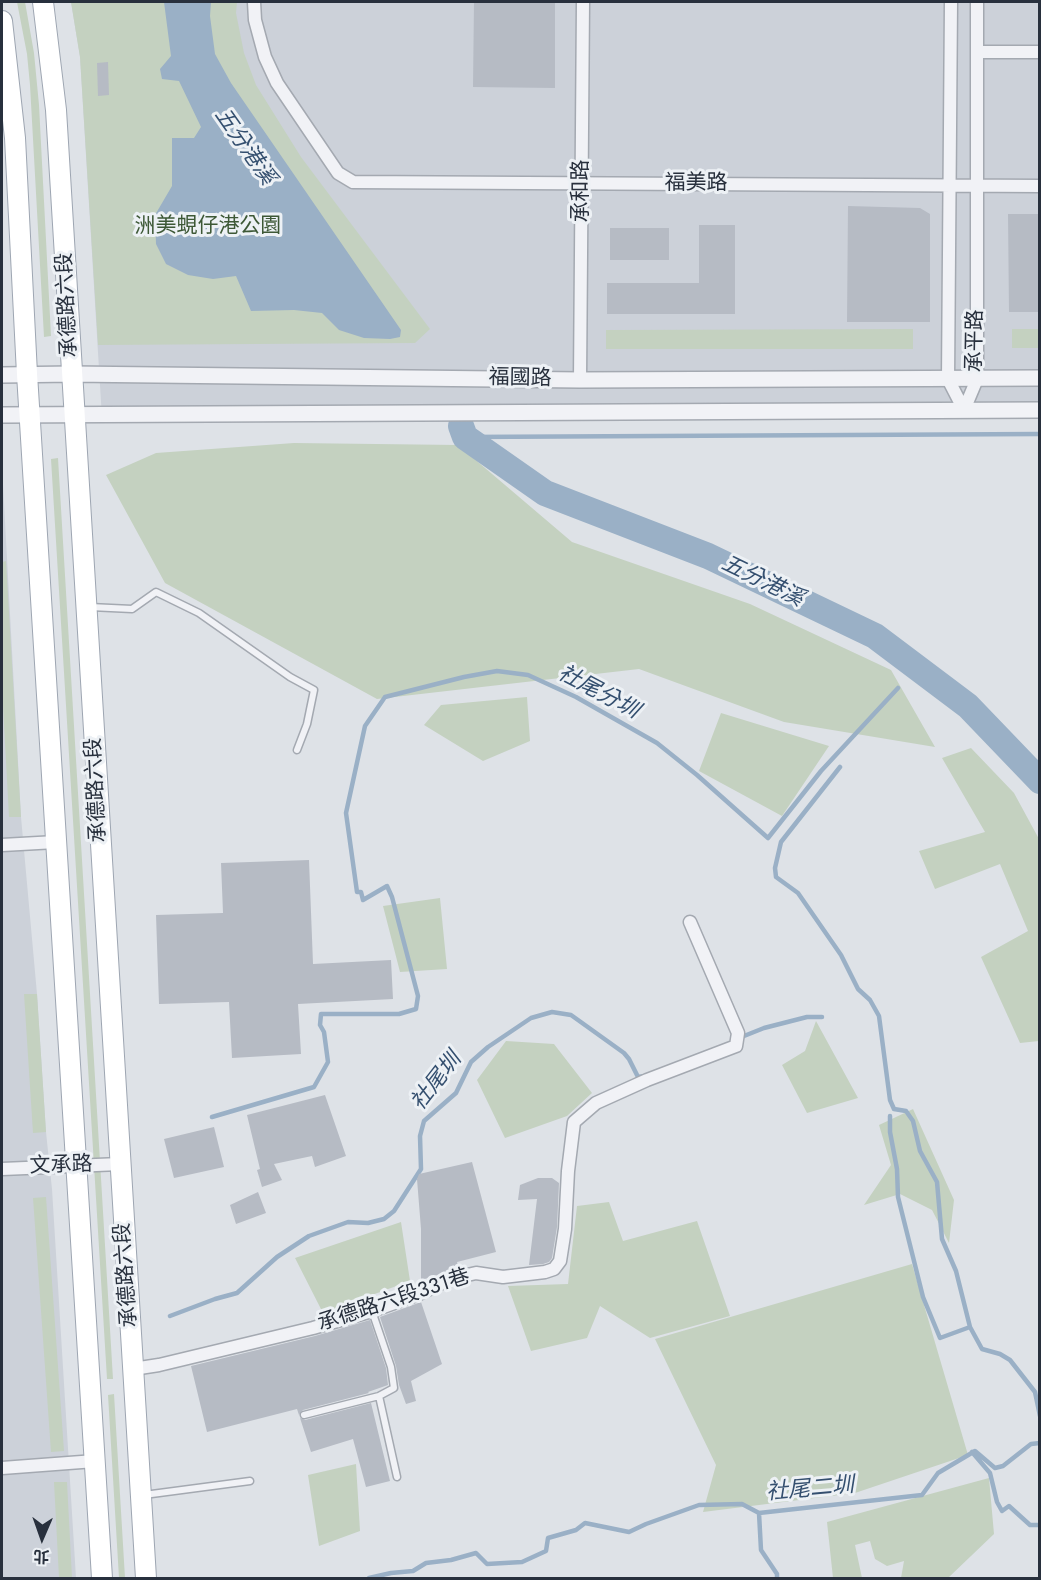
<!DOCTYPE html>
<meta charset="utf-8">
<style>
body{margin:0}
#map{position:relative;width:1041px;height:1580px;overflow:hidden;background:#dee2e7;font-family:Jost,"Noto Sans TC",sans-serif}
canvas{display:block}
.frame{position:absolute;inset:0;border:3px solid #28303d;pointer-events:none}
.north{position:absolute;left:12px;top:1508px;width:60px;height:60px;-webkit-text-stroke:4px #edf1f5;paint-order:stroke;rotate:182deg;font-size:16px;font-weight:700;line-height:24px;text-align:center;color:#28303d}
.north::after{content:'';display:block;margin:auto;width:21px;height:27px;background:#28303d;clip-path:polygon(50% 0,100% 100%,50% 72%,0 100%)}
</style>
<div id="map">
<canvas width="1041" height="1580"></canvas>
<div class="frame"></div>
<div class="north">北</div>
</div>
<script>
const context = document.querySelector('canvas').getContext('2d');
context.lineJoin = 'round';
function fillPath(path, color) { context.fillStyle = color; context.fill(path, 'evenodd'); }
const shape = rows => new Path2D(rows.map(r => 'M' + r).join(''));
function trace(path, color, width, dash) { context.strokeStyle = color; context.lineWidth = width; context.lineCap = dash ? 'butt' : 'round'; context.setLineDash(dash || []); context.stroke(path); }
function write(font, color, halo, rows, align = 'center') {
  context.font = font + ' Jost,"Noto Sans TC",sans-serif'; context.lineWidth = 6; context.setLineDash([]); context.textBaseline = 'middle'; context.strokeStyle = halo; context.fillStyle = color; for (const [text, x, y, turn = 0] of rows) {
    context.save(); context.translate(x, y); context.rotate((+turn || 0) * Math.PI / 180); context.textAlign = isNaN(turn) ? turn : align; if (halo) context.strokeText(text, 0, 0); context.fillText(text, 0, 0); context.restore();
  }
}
fillPath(shape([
 [71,2,1039,2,1039,412,102,418,80,57],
 [2,466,21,817,37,994,46,1132,52,1189,76,1578,2,1578]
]), '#ccd1d9');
fillPath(shape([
 [17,2,25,2,34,53,39,105,51,336,44,337,30,85,27,54],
 [71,2,237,2,236,13,244,53,256,85,301,157,430,329,415,343,98,345,80,57],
 [913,329,913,349,606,349,606,330],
 [1012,329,1039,329,1039,348,1012,348],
 [294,443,458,445,572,542,750,604,891,670,935,747,784,722,639,669,377,699,165,583,106,475,156,453],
 [58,458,113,1379,107,1379,51,459],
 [6,561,21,817,9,817,2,687,2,562],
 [527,697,530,741,483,761,424,725,441,705],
 [721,713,829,746,782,816,699,771],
 [971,748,1014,793,1039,839,1039,1041,1020,1043,981,957,1028,931,1000,864,935,889,919,851,985,832,942,758],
 [440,898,447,969,400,972,383,906],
 [24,994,37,994,46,1132,33,1133],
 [816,1021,858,1098,807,1113,782,1065,805,1051],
 [506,1041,554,1044,592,1093,567,1116,505,1138,477,1080],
 [913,1109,954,1200,949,1243,932,1210,900,1194,864,1205,891,1165,879,1125],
 [46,1197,64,1451,51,1452,33,1198],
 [609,1202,623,1241,697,1221,730,1316,650,1338,600,1306,587,1338,531,1351,508,1286,568,1284,577,1206],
 [401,1222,410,1281,323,1313,295,1258],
 [912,1264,968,1455,855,1493,703,1512,716,1465,655,1339],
 [114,1394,125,1578,119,1578,108,1395],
 [356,1464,360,1531,319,1546,308,1475],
 [989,1478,994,1534,948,1578,901,1578,904,1561,887,1566,875,1559,870,1541,855,1545,862,1578,833,1578,827,1522],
 [54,1482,67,1482,72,1578,59,1578]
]), '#c4d1c0');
fillPath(shape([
 [164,2,211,2,210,16,215,54,231,83,401,330,400,337,390,339,364,338,339,330,322,313,294,310,251,311,236,276,213,279,188,275,166,264,156,244,155,215,172,186,172,138,194,138,201,127,179,81,162,79,160,69,171,56]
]), '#9ab0c6');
trace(shape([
 [465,437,1040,434],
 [840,767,781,842,775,868,776,877,798,893,841,955,858,989,870,1000,879,1016,890,1100,894,1109,906,1111,913,1121,920,1151,937,1182,942,1239,956,1271,970,1327,982,1349,1000,1354,1010,1360,1035,1392,1040,1416],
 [739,1038,764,1028,807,1017,822,1017],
 [890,1116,890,1132,897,1169,898,1197,923,1297,940,1338,970,1327],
 [212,1117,314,1087,328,1062,324,1032,320,1025,321,1014,399,1014,416,1009,418,996,392,897,387,886,363,900,361,892,357,892,346,813,365,726,385,697,464,677,497,671,528,675,576,697,657,743,697,775,768,838,821,771,898,688],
 [170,1316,215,1299,237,1293,277,1257,309,1236,348,1222,368,1223,384,1219,394,1211,421,1169,420,1136,424,1121,456,1093,471,1062,488,1047,531,1018,552,1012,571,1015,624,1053,629,1059,638,1077,645,1076],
 [972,1452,990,1473,997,1502,1002,1511,1009,1506,1030,1525,1040,1525],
 [759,1513,761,1550,777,1574,777,1578],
 [369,1578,391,1573,413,1571,426,1563,451,1560,476,1553,487,1564,522,1562,546,1551,548,1538,576,1530,585,1523,629,1532,646,1524,699,1505,742,1504,759,1513,922,1495,938,1473,975,1451,995,1468,1003,1466,1031,1444,1040,1443]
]), '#9ab0c6', 4.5);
trace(shape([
 [461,426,465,437,545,493,708,556,875,636,968,706,1040,781]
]), '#9ab0c6', 26);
fillPath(shape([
 [474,2,555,2,555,88,473,87],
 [108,62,109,95,98,96,97,63],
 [848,206,920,208,930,214,930,322,847,322],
 [1008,214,1040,214,1040,312,1009,312],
 [699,225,735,225,735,314,607,314,607,283,699,283],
 [610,228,669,228,669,260,610,260],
 [309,860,313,964,391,960,393,999,298,1004,301,1054,232,1058,229,1002,159,1004,156,915,223,913,221,863],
 [325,1095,346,1156,315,1167,312,1156,274,1164,282,1180,262,1187,257,1170,260,1169,247,1115],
 [214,1127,224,1167,174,1178,164,1139],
 [472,1162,496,1252,457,1262,459,1269,421,1280,421,1229,417,1179,419,1174],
 [538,1178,552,1178,559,1183,557,1227,552,1258,549,1262,543,1264,529,1265,537,1199,518,1200,520,1185],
 [258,1192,266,1213,236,1224,230,1205],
 [421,1302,442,1364,411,1381,416,1401,406,1404,399,1385,396,1366,380,1317],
 [370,1320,386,1368,388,1385,368,1392,369,1393,303,1410,299,1415,297,1409,207,1432,191,1366,315,1336],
 [371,1403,390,1481,366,1487,353,1439,311,1452,300,1418,305,1420]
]), '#b6bbc4');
const service = shape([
 [90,607,132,609,156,592,199,613,290,677,314,690,307,724,297,750],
 [379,1396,397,1477],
 [304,1415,379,1396,394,1388,391,1367,372,1311],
 [144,1495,250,1481]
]);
const minor = shape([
 [254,2,255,20,265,57,277,83,338,173,353,182,1040,186],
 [951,2,948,379,964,410],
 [977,52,1040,52],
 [580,380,583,2],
 [964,410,977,379,977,2],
 [2,845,56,842],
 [2,1169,120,1164],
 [133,1369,159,1365,313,1328,372,1311,419,1294,450,1279,476,1273,503,1277,545,1272,554,1269,560,1261,565,1229,568,1171,574,1122,596,1103,647,1080,736,1046,738,1033,690,922],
 [2,1468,95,1461]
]);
const tertiary = shape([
 [2,375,72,374,580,380,1040,378],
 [2,415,1040,410]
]);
const primary = shape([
 [43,2,56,110,146,1578],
 [2,21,15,138,27,374,102,1578]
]);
trace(service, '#a4a9b1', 9);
trace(minor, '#a4a9b1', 15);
trace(tertiary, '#a4a9b1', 18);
trace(primary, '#9ea6b2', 22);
trace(service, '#f1f2f6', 6);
trace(minor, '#f1f2f6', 12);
trace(tertiary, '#f1f2f6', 15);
trace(primary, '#fff', 20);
write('21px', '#28303d', '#edf1f5', [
 ["福美路",696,184],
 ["承和路",582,191,-90],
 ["承德路六段",68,305,-93],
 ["承平路",976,341,-89],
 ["福國路",520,379,1],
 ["承德路六段",97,790,-93],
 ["文承路",61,1166,-2],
 ["承德路六段",127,1275,-94],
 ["承德路六段331巷",394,1301,-18]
]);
write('21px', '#3d5836', '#edf1f5', [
 ["洲美蜆仔港公園",208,227]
]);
write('italic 22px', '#344f6f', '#edf1f5', [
 ["五分港溪",244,147,55],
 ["五分港溪",762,582,26],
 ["社尾分圳",598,693,28],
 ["社尾圳",437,1082,-52],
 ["社尾二圳",810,1490,-5]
]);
</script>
